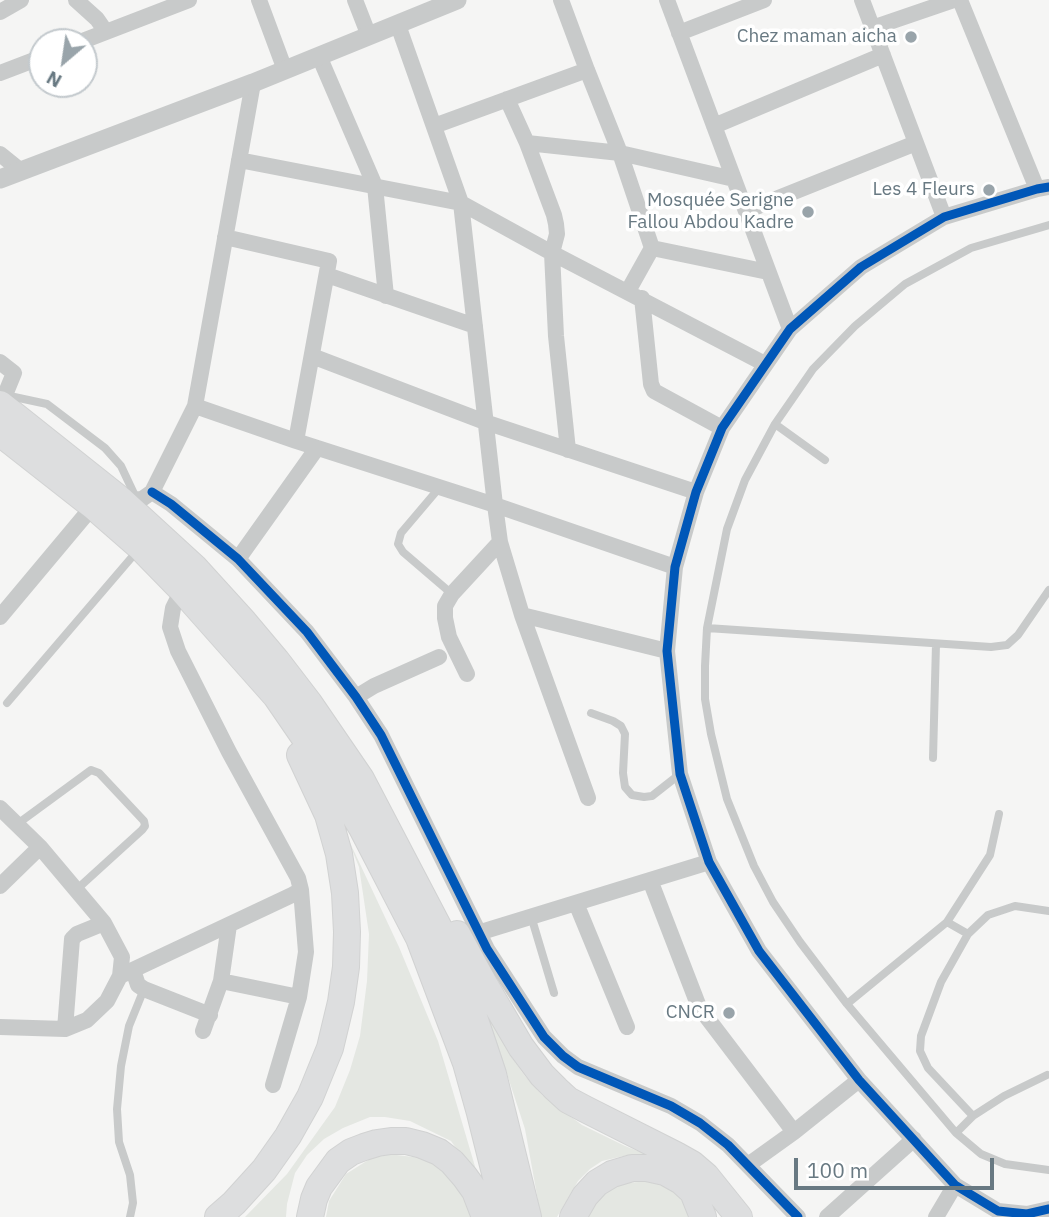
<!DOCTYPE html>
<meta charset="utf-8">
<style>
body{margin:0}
#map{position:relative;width:1049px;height:1217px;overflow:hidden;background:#f5f5f4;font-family:"IBM Plex Sans",sans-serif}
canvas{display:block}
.north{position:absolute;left:28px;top:28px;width:70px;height:70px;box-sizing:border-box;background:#fff;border:2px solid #c3c9cd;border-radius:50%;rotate:209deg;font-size:19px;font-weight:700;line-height:28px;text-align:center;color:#687982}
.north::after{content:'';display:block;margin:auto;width:24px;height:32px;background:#99a4aa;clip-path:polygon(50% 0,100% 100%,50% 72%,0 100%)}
.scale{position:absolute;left:794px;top:1158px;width:200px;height:32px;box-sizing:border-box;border:4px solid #687982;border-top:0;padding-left:9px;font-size:21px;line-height:24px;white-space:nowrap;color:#687982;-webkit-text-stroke:5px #fff;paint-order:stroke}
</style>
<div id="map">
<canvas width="1049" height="1217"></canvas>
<div class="north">N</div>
<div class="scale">100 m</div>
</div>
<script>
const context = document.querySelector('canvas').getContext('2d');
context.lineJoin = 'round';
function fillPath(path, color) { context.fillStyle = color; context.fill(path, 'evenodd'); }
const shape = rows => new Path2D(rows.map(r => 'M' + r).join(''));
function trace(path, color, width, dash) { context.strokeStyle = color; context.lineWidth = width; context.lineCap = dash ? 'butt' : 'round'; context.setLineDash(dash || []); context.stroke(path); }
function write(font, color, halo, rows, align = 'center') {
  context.font = font + ' "IBM Plex Sans",sans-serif'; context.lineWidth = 7; context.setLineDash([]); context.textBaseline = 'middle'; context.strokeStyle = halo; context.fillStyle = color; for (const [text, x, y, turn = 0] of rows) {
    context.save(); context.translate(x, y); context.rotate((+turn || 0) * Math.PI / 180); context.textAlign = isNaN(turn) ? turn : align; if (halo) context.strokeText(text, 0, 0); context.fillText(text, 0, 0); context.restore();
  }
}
fillPath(shape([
 [344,830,399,947,438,1041,479,1180,451,1141,410,1121,385,1117,370,1117,343,1128,324,1139,307,1155,295,1173,287,1204,286,1217,245,1217,287,1174,335,1107,350,1070,360,1036,367,981,369,934,359,867],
 [487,1013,510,1055,525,1076,542,1095,582,1125,625,1146,663,1161,628,1155,602,1161,590,1169,578,1181,557,1217,541,1217,525,1129],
 [388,1154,422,1158,446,1169,477,1217,326,1217,329,1201,346,1174,373,1157],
 [655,1181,667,1187,679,1197,686,1206,689,1217,581,1217,606,1192,622,1183]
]), '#e4e7e2');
const trunk = shape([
 [0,404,122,501,194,567,244,622,276,660,309,703,361,779,440,930,470,1005,493,1074,528,1217],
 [0,433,93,506,140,547,182,590,276,696,322,763,362,828,419,938,466,1063,480,1113,496,1177,504,1217],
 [457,934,483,982,521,1047,542,1075,556,1089,568,1100,585,1109,676,1155,692,1164,706,1176,739,1217],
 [218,1217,234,1203,264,1170,288,1136,310,1097,330,1048,341,1002,346,967,347,932,345,893,339,854,328,815,300,755],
 [310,1217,314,1199,319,1187,338,1161,351,1152,364,1147,377,1143,391,1141,406,1141,422,1145,439,1152,452,1162,465,1177,475,1191,485,1217],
 [573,1217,585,1196,597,1183,612,1174,632,1168,647,1168,665,1172,681,1181,693,1192,703,1217]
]);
trace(trunk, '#d1d2d2', 28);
trace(shape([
 [1049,225,971,248,905,284,855,326,813,369,775,424,745,480,727,529,707,628,705,666,705,699,711,734,727,799,754,866,773,902,800,942,847,1004,956,1133,981,1154,1005,1164,1049,1170],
 [5,395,47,404,105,448,121,466,137,500],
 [775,424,825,460],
 [440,487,401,533,398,544,403,552,452,594],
 [707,628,991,647,1007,645,1018,635,1049,590],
 [7,703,138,550],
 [591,713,613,721,621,726,625,734,623,773,625,787,632,795,644,797,652,796,680,774],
 [933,758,936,644],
 [16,825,91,770,99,773,144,821,145,826,142,830,76,890],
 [531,916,554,993],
 [947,922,990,855,999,814],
 [847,1004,947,922,968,934],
 [973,1116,928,1068,920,1051,921,1036,941,982,968,934,988,915,1015,906,1049,911],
 [956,1133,973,1116,1004,1096,1047,1075],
 [130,1217,133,1203,130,1175,119,1142,117,1109,121,1066,129,1026,144,989]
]), '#c8caca', 8);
trace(shape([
 [76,0,97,19,106,32],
 [259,0,285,70],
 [355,0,369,36],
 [561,0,587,70,620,153,652,248,628,291],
 [667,0,790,329],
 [862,0,944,217],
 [960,0,1037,189],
 [0,12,21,0],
 [394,26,398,25,461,203,495,505,500,542,522,615,588,798],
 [872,28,954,0],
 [679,33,764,0],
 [80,42,189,0],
 [319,56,375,186,386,296],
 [0,73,42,57],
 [507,99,527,143,554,215,556,224,557,234,552,253,556,336,568,450],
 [434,126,587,70],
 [714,126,883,55],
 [527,143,620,153,734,179],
 [0,154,21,171],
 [239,160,461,203,552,253,765,364],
 [1049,187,1037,189,944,217,861,267,790,329,722,428,696,492,675,567,667,651,680,774,709,862,759,951,859,1080,955,1185,998,1211,1027,1214,1049,1209],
 [746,211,916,143],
 [225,237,329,261,296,441],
 [652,248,768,272],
 [327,275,475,326],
 [642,298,651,384,654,391,722,428],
 [312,356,485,422,696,492],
 [0,362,14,373,5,395,4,407],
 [195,406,296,441,495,505,675,567],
 [152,492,171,504,238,559,307,632,356,697,381,735,487,949,544,1037,563,1056,578,1067,671,1106,700,1123,728,1145,798,1217],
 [122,501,142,499,152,492,195,406,253,83],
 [238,559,317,448],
 [522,615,667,651],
 [0,617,93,506],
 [467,674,449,637,445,618,445,606,452,594,500,542],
 [356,697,374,686,439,657],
 [0,808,40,847,104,923,122,957,120,976,107,1001,87,1020,65,1029,0,1027],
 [650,880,699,1007,794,1132],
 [0,886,40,847],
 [576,903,627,1027],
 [478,933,709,862],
 [133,970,138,985,144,989,210,1015],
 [120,976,292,895,301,890,298,878,229,752,178,651,170,627,173,608,182,590],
 [221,981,299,997],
 [65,1029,72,939,77,934,104,923],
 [203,1031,221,981,229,925],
 [273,1085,299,997,306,952,301,890],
 [748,1165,794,1132,859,1080],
 [827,1217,914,1139],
 [936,1217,955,1185]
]), '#c8caca', 16);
trace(shape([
 [0,179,253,83,457,0]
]), '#c8caca', 19);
trace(trunk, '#dddedf', 26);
trace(shape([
 [1049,187,1037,189,944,217,861,267,790,329,722,428,696,492,675,567,667,651,680,774,709,862,759,951,859,1080,955,1185,998,1211,1027,1214,1049,1209],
 [152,492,171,504,238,559,307,632,356,697,381,735,487,949,544,1037,563,1056,578,1067,671,1106,700,1123,728,1145,798,1217]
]), '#0057b8', 9);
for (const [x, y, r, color] of [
 [911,37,7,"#99a4aa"],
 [989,190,7,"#99a4aa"],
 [808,212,7,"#99a4aa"],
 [729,1013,7,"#99a4aa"]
]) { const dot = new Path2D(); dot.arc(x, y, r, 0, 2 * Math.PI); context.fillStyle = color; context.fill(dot); trace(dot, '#fff', 2.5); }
write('19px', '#687982', '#fff', [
 ["Chez maman aicha",897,37],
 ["Les 4 Fleurs",975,190],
 ["Mosquée Serigne",794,201],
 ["Fallou Abdou Kadre",794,223],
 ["CNCR",715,1013]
], 'right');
</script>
